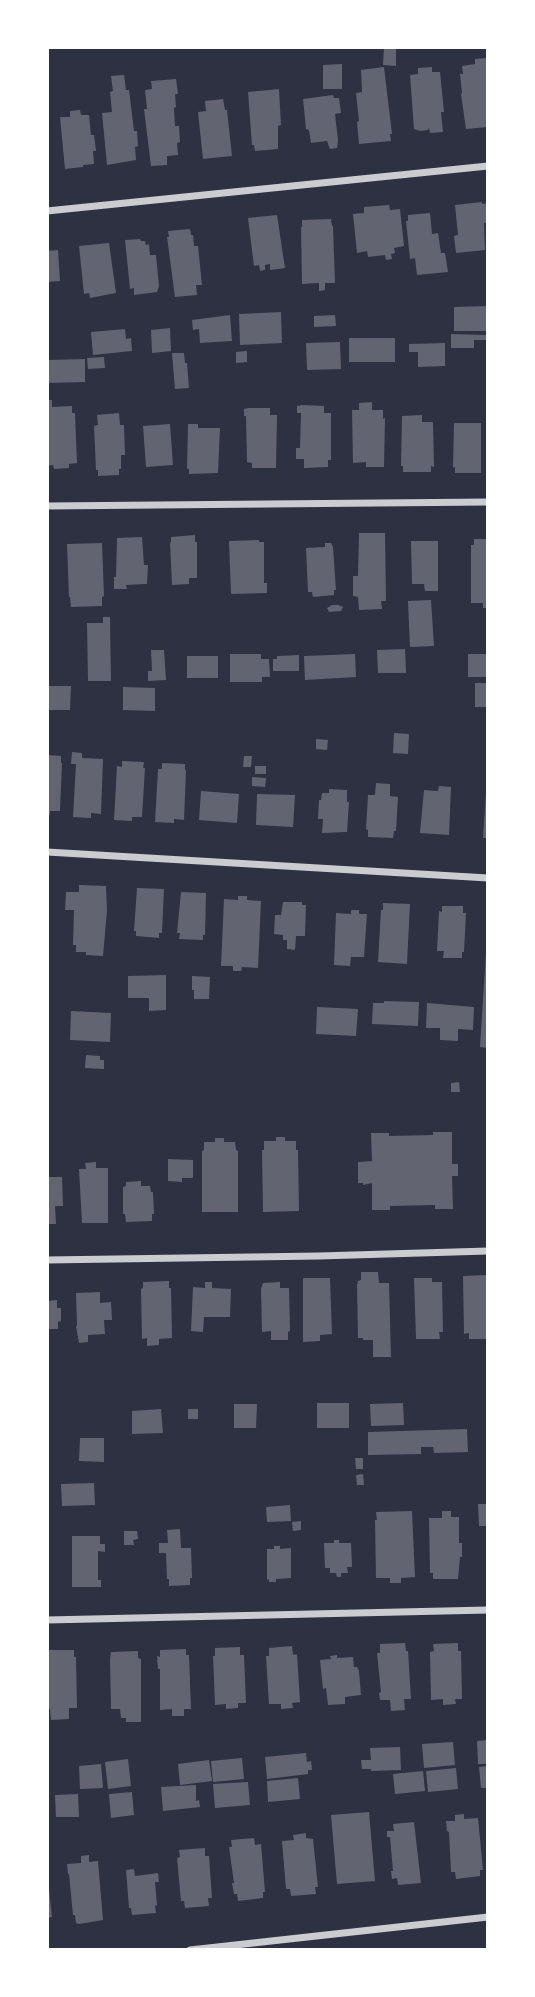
<!DOCTYPE html>
<style>
body{margin:0}
#map{position:relative;width:535px;height:1997px;overflow:hidden;background:#2d3142;font-family:Signika,sans-serif}
canvas{display:block}
.frame{position:absolute;inset:0;border:49px solid #fff;pointer-events:none}
</style>
<div id="map">
<canvas width="535" height="1997"></canvas>
<div class="frame"></div>
</div>
<script>
const context = document.querySelector('canvas').getContext('2d');
context.lineJoin = 'round';
function fillPath(path, color) { context.fillStyle = color; context.fill(path, 'evenodd'); }
const shape = rows => new Path2D(rows.map(r => 'M' + r).join(''));
function trace(path, color, width, dash) { context.strokeStyle = color; context.lineWidth = width; context.lineCap = dash ? 'butt' : 'round'; context.setLineDash(dash || []); context.stroke(path); }
fillPath(shape([
 [384,47,396,47,396,66,383,65],
 [486,58,488,127,466,129,461,94,462,93,460,74,463,74,462,66,475,64,475,59],
 [342,64,342,89,323,89,323,65],
 [384,67,392,134,390,134,391,141,359,144,357,122,359,121,356,93,362,92,361,70],
 [432,67,432,72,440,72,444,112,441,112,443,132,430,133,429,128,428,130,420,131,414,129,410,75,418,74,418,68],
 [124,75,126,90,129,90,134,131,137,131,138,146,135,147,136,160,107,165,102,113,112,112,110,92,113,91,111,76],
 [176,79,178,94,175,94,176,107,174,108,175,126,179,126,180,142,177,143,178,155,167,156,167,165,151,166,144,109,147,109,145,90,152,89,151,81],
 [279,89,281,125,278,126,278,149,255,151,254,145,252,145,248,92],
 [333,95,334,98,339,98,341,113,335,114,338,140,337,148,330,149,327,141,311,143,309,130,306,129,303,99],
 [223,99,225,110,227,110,232,156,203,159,198,112,206,111,205,101],
 [80,110,81,115,89,115,91,135,94,135,96,151,93,151,94,164,83,165,83,167,65,169,60,117,70,117,70,111],
 [482,202,482,204,488,203,488,223,484,223,485,250,456,253,454,236,458,235,455,205],
 [389,205,390,210,400,209,404,246,394,248,395,253,391,254,392,259,386,260,385,255,368,257,367,251,357,253,353,214,364,213,364,207],
 [430,213,432,234,438,233,441,253,445,253,448,272,417,275,415,258,410,259,406,221,408,221,408,215],
 [277,215,285,268,270,270,270,264,265,265,265,270,260,271,259,265,254,266,248,218],
 [331,219,332,226,333,226,335,283,325,283,325,290,319,291,319,283,302,284,301,227,302,227,302,220],
 [190,229,191,235,193,235,194,246,198,246,202,285,196,285,197,295,175,297,167,237,169,237,168,231],
 [140,239,141,241,145,241,146,245,149,244,150,255,156,255,159,286,157,292,134,295,134,288,130,289,125,240],
 [109,243,116,293,90,298,89,293,84,294,79,246],
 [58,250,60,281,47,282,47,251],
 [488,306,488,331,454,331,454,307],
 [281,312,282,343,240,345,239,314],
 [230,315,232,341,200,343,199,329,193,330,192,320],
 [335,315,336,326,314,327,314,316],
 [170,328,171,351,152,353,151,330],
 [125,329,126,339,131,338,132,351,93,355,91,332],
 [451,334,486,335,486,340,474,340,474,348,451,348],
 [349,338,395,338,395,362,349,362],
 [340,342,341,369,307,370,306,343],
 [445,343,445,366,418,367,418,352,409,352,409,344],
 [247,351,247,362,236,363,236,352],
 [172,353,184,353,185,363,187,363,189,388,175,389],
 [104,357,105,368,88,369,87,358],
 [85,359,85,382,47,383,47,360],
 [47,400,52,400,52,407,72,406,72,413,75,413,77,463,69,464,69,468,54,469,53,465,47,466],
 [372,402,372,410,383,410,383,419,385,418,384,467,366,467,366,462,353,463,352,410,359,410,359,403],
 [302,405,324,406,324,413,331,413,331,460,328,460,328,467,304,468,304,459,296,459,296,448,300,448,301,413,297,413,297,406],
 [249,408,270,408,270,415,277,415,276,468,252,468,252,463,247,462,246,416,244,416,244,409],
 [119,413,120,425,124,425,125,455,121,455,121,469,119,469,119,475,98,476,98,470,96,470,94,426,98,425,97,415],
 [422,415,422,422,433,422,434,467,431,466,431,472,403,472,403,466,401,466,402,416],
 [454,423,481,423,481,473,455,473,455,467,453,468],
 [170,424,173,465,146,467,143,426],
 [188,424,198,424,198,428,220,428,218,473,189,474,189,469,187,469],
 [359,533,385,533,386,601,381,601,382,609,359,610,358,597,353,596,353,576,358,576],
 [195,535,195,542,197,542,197,578,189,578,189,584,172,585,170,542,171,543,171,537],
 [142,537,144,565,148,565,147,584,126,585,127,589,114,589,114,577,116,577,117,538],
 [474,539,488,539,488,608,483,608,483,603,471,603,471,545,474,545],
 [259,540,259,542,264,542,264,583,267,583,267,593,231,594,229,541],
 [411,541,438,541,438,591,425,591,424,584,412,584],
 [102,543,104,596,102,597,102,606,71,607,70,597,69,597,67,544],
 [325,543,331,543,333,547,336,590,334,590,334,595,313,597,312,592,308,592,306,548,325,547],
 [431,600,434,646,410,647,408,601],
 [332,605,338,605,343,607,341,611,329,612,327,608],
 [103,617,110,617,111,681,88,681,87,623,103,623],
 [405,649,406,673,378,673,377,650],
 [151,650,164,650,166,680,148,681,148,671,152,671],
 [230,654,261,654,261,659,269,659,270,677,262,677,262,682,230,682],
 [355,654,356,677,305,680,304,656],
 [468,654,488,654,488,677,468,677],
 [299,655,299,671,273,671,273,659,277,659,277,656],
 [187,656,218,656,218,678,187,678],
 [475,683,488,683,488,707,475,707],
 [47,686,71,686,70,710,47,710],
 [123,687,155,688,155,711,123,710],
 [394,733,409,734,408,754,393,753],
 [316,739,328,740,327,750,316,749],
 [72,752,82,753,82,758,103,759,101,814,91,813,91,818,73,817,76,764,71,764],
 [47,755,61,756,61,763,62,763,60,811,50,811,50,815,47,815],
 [244,756,252,756,251,767,243,767],
 [122,761,144,762,143,768,145,768,142,817,132,817,132,821,114,820,117,766,122,767],
 [162,763,185,764,185,770,186,770,184,820,174,819,174,823,155,822,158,769,162,769],
 [255,766,266,766,266,774,255,774],
 [252,777,266,778,265,787,252,786],
 [376,783,390,784,390,796,398,797,396,831,394,831,393,838,368,837,368,830,366,829,368,795,375,795],
 [439,786,451,787,449,835,420,833,424,790,438,791],
 [329,789,347,790,347,802,349,802,347,832,322,833,323,819,318,819,319,800,321,800,322,793,329,793],
 [201,791,239,794,237,823,199,820],
 [486,792,488,792,488,838,483,838],
 [257,794,295,795,293,827,256,825],
 [79,885,106,886,107,910,103,956,86,955,86,952,76,952,76,945,73,945,74,910,65,910,66,892,79,892],
 [137,888,164,889,162,933,159,933,159,938,136,936,136,931,134,931],
 [181,892,206,893,205,935,203,935,203,940,179,939,180,933,177,933],
 [238,896,247,896,247,900,261,901,258,968,242,967,241,971,233,971,233,966,221,966,224,899,238,900],
 [283,902,302,902,302,905,306,905,305,936,296,936,295,950,287,949,287,940,283,940,283,935,274,934,275,915,281,915],
 [383,903,410,904,407,964,378,962,381,910,383,910],
 [442,906,463,906,463,913,466,913,464,952,462,952,462,958,443,958,444,951,437,951,439,911,442,912],
 [351,910,359,910,359,914,367,914,364,957,351,957,350,966,334,965,336,913,351,914],
 [486,952,488,953,488,1048,480,1047],
 [166,975,166,1010,149,1011,149,998,128,998,128,976],
 [192,976,210,977,209,999,194,999,194,990,192,990],
 [384,1001,419,1002,418,1026,372,1024,373,1003,384,1003],
 [427,1003,474,1007,473,1030,458,1029,458,1041,440,1040,440,1028,426,1028],
 [317,1007,358,1009,356,1036,316,1034],
 [71,1011,111,1013,110,1042,70,1040],
 [86,1055,100,1056,100,1060,104,1060,104,1069,85,1068],
 [459,1082,460,1092,451,1092,451,1083],
 [433,1132,452,1132,452,1164,458,1164,458,1176,452,1176,453,1209,435,1209,435,1205,390,1206,390,1210,372,1210,372,1183,363,1185,363,1183,358,1183,358,1162,372,1161,371,1133,389,1133,389,1136,433,1135],
 [276,1137,285,1137,285,1141,296,1141,296,1150,298,1150,299,1211,263,1212,262,1150,264,1150,264,1141,276,1141],
 [215,1138,224,1138,224,1142,235,1142,236,1150,238,1151,238,1212,202,1212,202,1151,204,1150,204,1142,215,1142],
 [168,1159,193,1160,193,1178,182,1178,182,1182,168,1181],
 [96,1162,96,1168,108,1168,108,1223,82,1223,79,1169,86,1169,85,1163],
 [47,1177,62,1177,63,1206,55,1206,56,1224,47,1224],
 [141,1181,141,1186,150,1186,151,1192,153,1192,154,1214,152,1214,152,1221,126,1222,125,1214,123,1214,123,1187,126,1186,126,1182],
 [361,1272,378,1272,379,1283,389,1283,391,1357,373,1357,373,1340,363,1340,363,1338,358,1338,357,1285,358,1281,361,1280],
 [488,1275,488,1339,469,1339,469,1333,464,1334,463,1276],
 [303,1278,330,1278,332,1334,320,1335,320,1341,303,1342],
 [414,1278,432,1278,432,1282,442,1282,443,1332,439,1332,440,1339,416,1339],
 [169,1281,169,1288,171,1288,172,1338,159,1339,159,1345,147,1346,147,1338,142,1339,141,1289,143,1288,143,1282],
 [205,1282,212,1282,212,1288,231,1289,230,1317,204,1317,203,1332,191,1331,193,1287,205,1288],
 [280,1282,280,1288,289,1288,290,1331,288,1332,288,1340,271,1340,271,1331,262,1332,261,1289,263,1283],
 [100,1292,100,1303,111,1302,112,1320,104,1320,105,1334,88,1335,88,1342,79,1343,76,1326,77,1326,76,1293],
 [57,1300,57,1308,61,1308,61,1321,58,1322,58,1329,49,1329,48,1301],
 [317,1403,349,1403,349,1428,317,1428],
 [403,1403,404,1425,371,1426,370,1404],
 [234,1404,257,1404,256,1428,234,1428],
 [161,1409,163,1433,132,1434,132,1411],
 [188,1409,198,1409,198,1419,188,1419],
 [467,1429,468,1452,434,1453,433,1447,421,1447,421,1454,368,1455,368,1432],
 [80,1438,104,1438,104,1462,79,1461],
 [355,1458,363,1458,363,1469,356,1469],
 [363,1474,364,1485,357,1485,356,1475],
 [94,1483,95,1505,62,1506,61,1484],
 [478,1504,488,1504,488,1526,479,1526],
 [290,1505,291,1521,267,1522,266,1507],
 [412,1511,415,1577,401,1578,401,1583,390,1583,390,1578,376,1578,375,1520,377,1520,376,1512],
 [442,1511,451,1511,451,1517,459,1517,459,1543,462,1543,462,1557,460,1557,458,1579,433,1579,433,1573,430,1573,429,1518,442,1518],
 [301,1521,301,1530,293,1531,292,1522],
 [180,1529,181,1548,191,1548,192,1578,190,1578,190,1585,169,1586,169,1579,167,1579,166,1553,159,1553,159,1543,168,1543,167,1530],
 [124,1531,137,1531,138,1539,133,1540,134,1545,124,1545],
 [72,1536,100,1536,100,1544,105,1544,105,1552,98,1551,98,1580,101,1580,101,1587,72,1587],
 [334,1540,339,1540,339,1543,351,1543,352,1567,347,1567,348,1573,341,1573,341,1577,337,1577,336,1573,330,1573,330,1568,325,1568,324,1543,334,1543],
 [274,1546,280,1546,280,1549,291,1548,291,1578,276,1579,276,1582,269,1582,269,1579,267,1580,267,1549,274,1549],
 [405,1643,406,1651,408,1651,411,1699,404,1699,405,1710,391,1711,390,1700,380,1700,379,1693,381,1692,377,1653,380,1653,380,1644],
 [458,1643,458,1651,461,1651,462,1699,455,1699,456,1704,443,1705,443,1699,431,1700,430,1652,434,1651,433,1644],
 [292,1646,293,1655,297,1654,300,1702,292,1703,293,1708,281,1709,281,1704,269,1704,266,1656,269,1656,269,1648],
 [240,1647,240,1655,244,1655,246,1703,238,1703,238,1708,226,1709,226,1704,215,1705,213,1656,215,1656,215,1648],
 [186,1649,186,1655,189,1655,191,1709,184,1709,184,1716,172,1716,172,1709,160,1710,160,1669,158,1669,157,1656,160,1657,160,1650],
 [47,1650,74,1650,74,1657,76,1657,77,1708,69,1708,69,1719,51,1720,50,1709,47,1709],
 [138,1651,138,1658,141,1659,141,1722,126,1722,126,1718,121,1718,120,1709,111,1709,110,1659,111,1652],
 [337,1655,337,1658,353,1657,354,1667,357,1667,359,1671,361,1695,345,1697,345,1704,328,1705,326,1688,323,1689,320,1660,331,1659,330,1656],
 [488,1740,488,1764,478,1764,477,1741],
 [453,1742,455,1765,424,1768,422,1744],
 [400,1747,401,1770,371,1771,371,1769,362,1769,361,1760,371,1760,370,1748],
 [306,1753,307,1762,311,1761,312,1770,308,1770,308,1774,267,1779,265,1757],
 [242,1758,244,1779,213,1782,211,1761],
 [128,1759,131,1786,108,1789,105,1762],
 [209,1760,212,1781,180,1785,178,1764],
 [101,1764,103,1788,80,1789,79,1766],
 [488,1766,488,1788,481,1788,479,1767],
 [456,1768,458,1789,428,1792,426,1771],
 [423,1771,425,1791,395,1794,393,1774],
 [298,1778,300,1799,268,1802,267,1781],
 [248,1782,250,1805,215,1808,213,1784],
 [196,1785,196,1801,199,1800,200,1807,163,1811,161,1787],
 [132,1792,134,1815,111,1818,109,1794],
 [78,1794,79,1817,56,1817,55,1795],
 [369,1812,375,1881,337,1884,331,1815],
 [464,1814,464,1819,478,1818,483,1870,480,1870,480,1876,456,1879,455,1872,451,1872,449,1832,447,1831,446,1821,455,1821,455,1815],
 [414,1822,421,1883,398,1885,397,1878,392,1879,391,1871,393,1871,390,1837,387,1837,387,1831,394,1831,393,1824],
 [306,1833,306,1838,313,1839,318,1887,315,1887,316,1894,291,1896,290,1889,286,1889,282,1841,294,1840,293,1835],
 [254,1838,255,1845,261,1844,265,1892,263,1892,263,1898,238,1901,237,1894,234,1894,232,1883,234,1883,229,1847,232,1847,231,1840],
 [205,1848,205,1856,209,1856,212,1898,208,1898,209,1906,185,1908,184,1901,181,1901,177,1858,180,1857,179,1850],
 [89,1855,89,1862,98,1861,103,1920,79,1924,76,1923,75,1915,73,1915,69,1874,68,1874,67,1864,81,1863,81,1856],
 [134,1869,135,1876,158,1873,159,1882,155,1882,157,1905,155,1906,156,1913,132,1915,131,1908,129,1908,126,1870],
 [47,1889,49,1889,52,1917,47,1918]
]), '#626471');
trace(shape([
 [47,211,488,166],
 [47,506,488,502],
 [47,852,488,878],
 [47,1260,319,1256,488,1251],
 [47,1620,488,1610],
 [190,1950,488,1917]
]), '#caccd0', 7);
</script>
